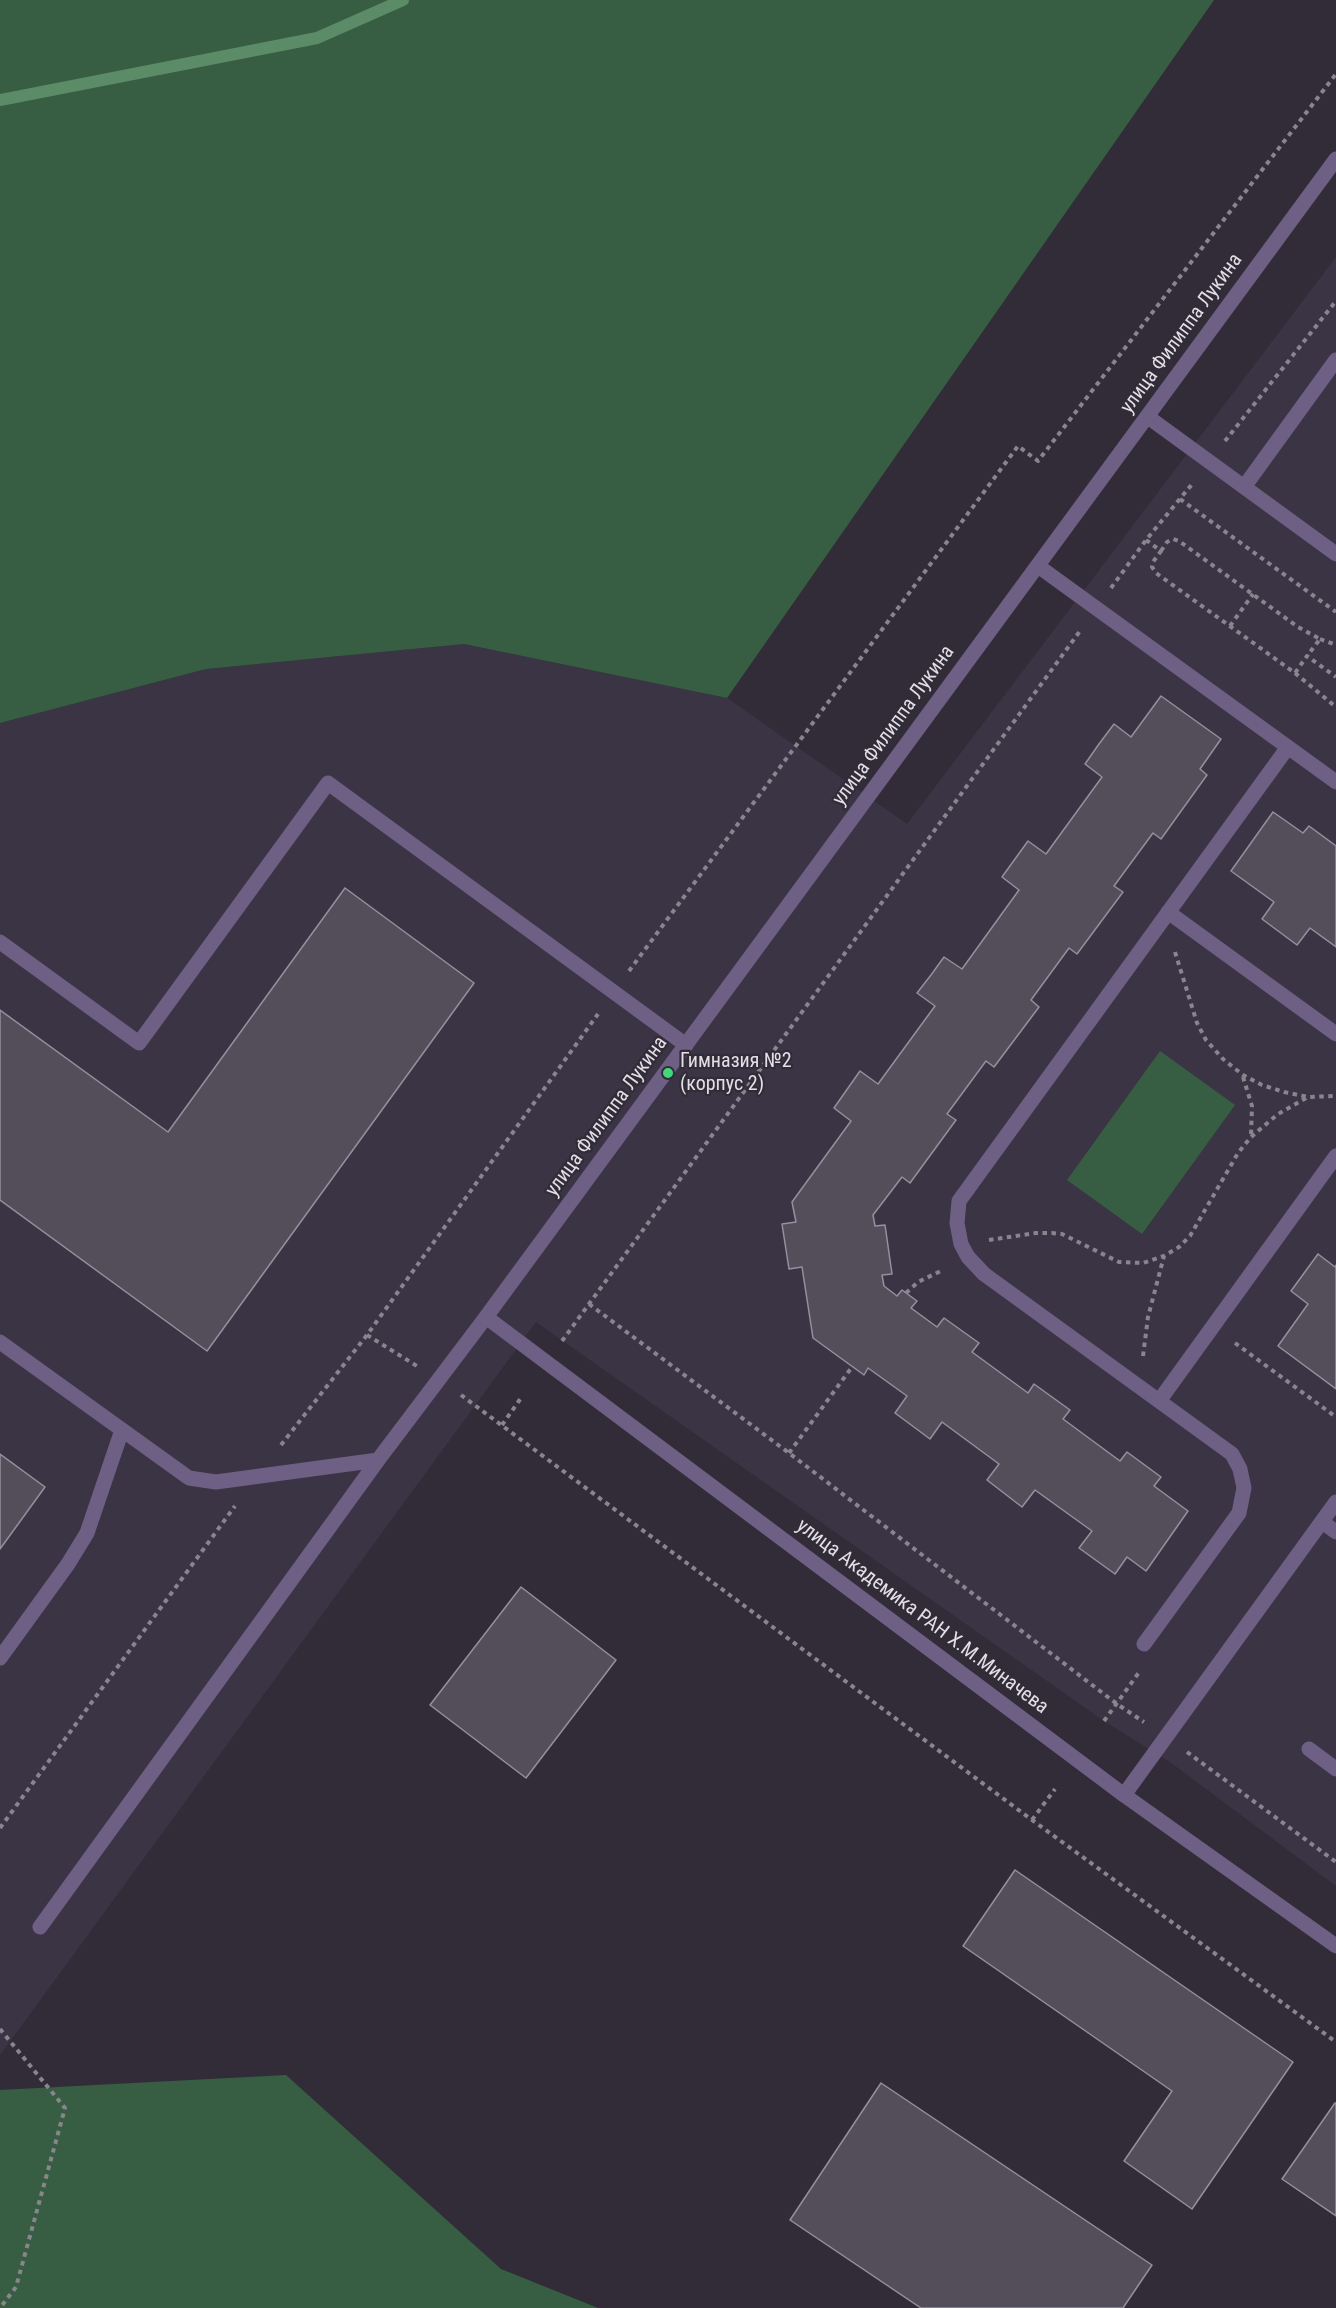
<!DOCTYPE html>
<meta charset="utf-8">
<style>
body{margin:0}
canvas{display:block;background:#312c38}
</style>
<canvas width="1336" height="2308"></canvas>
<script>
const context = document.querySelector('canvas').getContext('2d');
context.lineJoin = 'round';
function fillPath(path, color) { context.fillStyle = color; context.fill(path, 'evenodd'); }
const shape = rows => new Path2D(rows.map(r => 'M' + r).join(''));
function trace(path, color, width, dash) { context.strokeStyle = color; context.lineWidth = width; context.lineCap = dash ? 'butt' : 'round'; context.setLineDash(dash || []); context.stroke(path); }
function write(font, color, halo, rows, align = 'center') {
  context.font = font + ' "Roboto Condensed",sans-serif'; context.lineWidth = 4.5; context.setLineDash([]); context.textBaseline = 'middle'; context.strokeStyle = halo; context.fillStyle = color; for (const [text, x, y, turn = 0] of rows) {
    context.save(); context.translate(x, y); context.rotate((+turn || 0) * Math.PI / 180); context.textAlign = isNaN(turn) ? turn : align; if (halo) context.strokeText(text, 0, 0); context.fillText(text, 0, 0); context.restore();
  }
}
fillPath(shape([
 [1336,257,1336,1886,1170,1762,1104,1721,536,1322,0,2055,0,723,206,669,464,644,727,698,907,824]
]), '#3a3445');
fillPath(shape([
 [0,0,1214,0,727,698,464,644,206,669,0,723],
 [1160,1051,1235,1105,1142,1234,1067,1180],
 [286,2075,501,2269,598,2308,0,2308,0,2090]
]), '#375e42');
trace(shape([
 [0,100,317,38,403,0]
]), '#5c8b68', 12);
const building = shape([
 [1161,696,1221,739,1200,769,1207,775,1161,839,1153,833,1114,886,1123,892,1077,954,1069,948,1031,1000,1039,1007,994,1067,986,1061,947,1114,956,1120,910,1183,902,1177,873,1215,875,1226,885,1225,892,1274,882,1275,884,1286,897,1296,902,1290,917,1301,911,1308,937,1327,944,1318,979,1343,972,1352,1028,1393,1034,1384,1070,1410,1063,1419,1120,1461,1127,1452,1161,1477,1154,1486,1188,1511,1146,1571,1127,1557,1115,1574,1079,1548,1092,1531,1035,1490,1022,1507,987,1480,999,1464,942,1422,930,1439,895,1413,907,1396,868,1368,864,1375,813,1338,802,1267,789,1269,782,1224,796,1222,792,1202,851,1121,834,1108,860,1071,878,1084,935,1006,917,993,931,975,944,957,962,969,1019,890,1002,877,1028,841,1046,854,1102,777,1085,764,1099,744,1114,724,1131,737,1161,696],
 [1273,812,1303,833,1309,826,1336,846,1336,947,1310,928,1297,945,1262,919,1274,902,1231,871,1273,812],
 [345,888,474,983,207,1351,0,1200,0,1010,168,1132,345,888],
 [1318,1254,1335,1267,1336,1265,1336,1389,1278,1346,1308,1304,1291,1291,1318,1254],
 [0,1454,45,1487,0,1549,0,1454],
 [521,1587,616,1660,526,1778,430,1705,521,1587],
 [1015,1870,1293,2062,1192,2209,1124,2161,1172,2091,963,1946,1015,1870],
 [881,2083,1152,2265,1123,2308,921,2308,790,2220,881,2083],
 [1335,2103,1336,2103,1336,2216,1282,2179,1335,2103]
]);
fillPath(building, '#534e5a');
trace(building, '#95909e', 1.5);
trace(shape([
 [1225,441,1336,301],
 [1180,499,1336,612],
 [1146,540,1161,551,1153,562,1152,567,1156,573,1295,673,1307,656,1336,677],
 [1161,551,1167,542,1173,539,1179,541,1298,627,1320,639,1307,656],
 [1111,588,1146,540,1193,483],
 [1230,626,1253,594],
 [1320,639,1336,645],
 [1295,673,1336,707],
 [1175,952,1197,1023,1206,1040,1223,1059,1243,1075,1262,1085,1284,1092,1308,1097,1336,1096],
 [629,971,1018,446,1038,461,1336,74],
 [1243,1077,1252,1106,1251,1137],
 [989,1240,1036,1233,1052,1233,1062,1234,1119,1262,1143,1263,1164,1256,1179,1247,1190,1236,1238,1153,1251,1137,1278,1114,1308,1097],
 [906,1293,918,1282,943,1270],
 [589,1304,789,1453,1117,1704,1144,1722],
 [367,1335,417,1366],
 [562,1341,1080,631],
 [1235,1343,1336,1417],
 [1143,1356,1148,1317,1164,1256],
 [461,1395,1032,1820,1336,2042],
 [502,1425,521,1398],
 [281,1445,367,1335,598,1014],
 [789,1453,852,1367],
 [1104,1721,1140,1671],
 [1187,1752,1336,1862],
 [1032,1820,1055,1789],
 [0,1828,235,1506],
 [0,2029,65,2108,16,2287,0,2308]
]), '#89858f', 4, [4.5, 4.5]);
trace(shape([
 [1148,417,1336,554],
 [1244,487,1336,360],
 [1038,566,1336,782],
 [1168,912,1336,1034],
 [0,942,139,1043,328,783,686,1045],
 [0,1342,189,1478,216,1482,378,1460],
 [1159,1401,1336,1156],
 [1322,1522,1336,1532],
 [1144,1644,1239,1513,1244,1488,1240,1469,1232,1454,984,1274,968,1257,961,1244,957,1223,959,1201,1288,747],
 [0,1658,68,1564,87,1533,122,1430],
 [1309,1749,1336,1769],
 [1124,1795,1336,1502],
 [40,1927,378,1460,486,1317]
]), '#6e5f84', 15);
trace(shape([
 [1336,159,486,1317,1124,1795,1336,1946]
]), '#6e5f84', 15);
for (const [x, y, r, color] of [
 [668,1073,6,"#42d77b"]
]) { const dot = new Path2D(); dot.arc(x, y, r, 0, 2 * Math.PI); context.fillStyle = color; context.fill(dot); trace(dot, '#312c38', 2); }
write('20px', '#e2dfe7', '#312c38', [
 ["улица Филиппа Лукина",1182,334,-54],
 ["улица Филиппа Лукина",894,726,-54],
 ["улица Филиппа Лукина",607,1117,-54],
 ["улица Академика РАН Х.М.Миначева",922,1617,37]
]);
write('20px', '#e2dfe7', '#312c38', [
 ["Гимназия №2",680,1062],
 ["(корпус 2)",680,1085]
], 'left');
</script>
